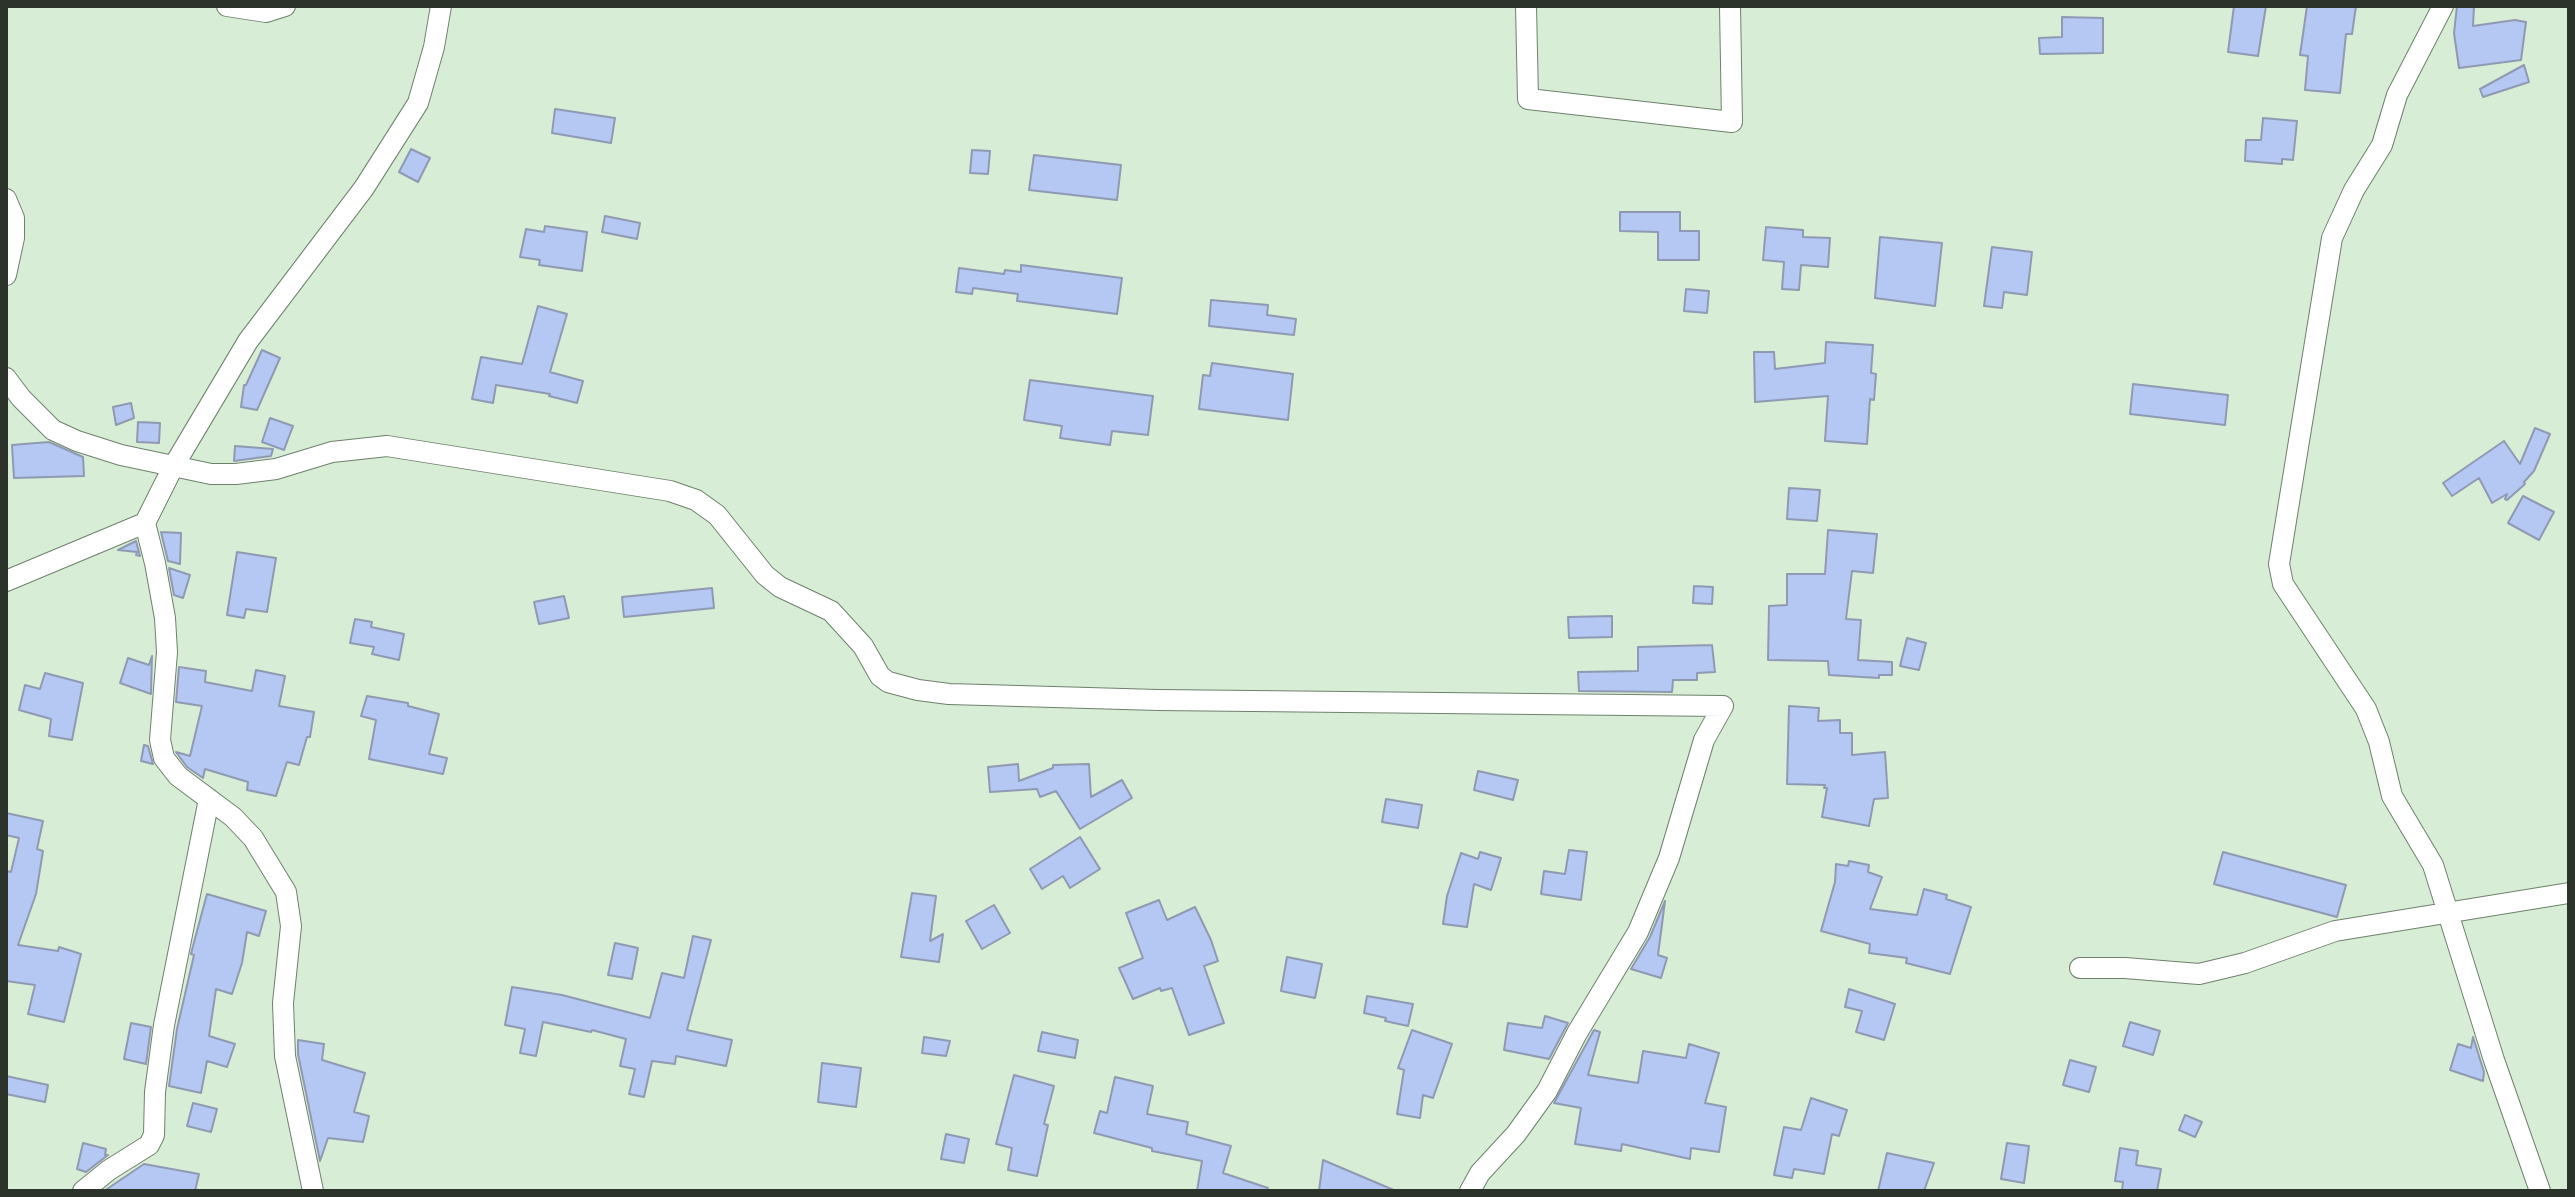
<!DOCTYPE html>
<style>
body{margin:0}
#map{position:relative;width:2575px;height:1197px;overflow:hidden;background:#d8edd6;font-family:Inter,sans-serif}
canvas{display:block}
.frame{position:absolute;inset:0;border:8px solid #2b332a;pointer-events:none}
</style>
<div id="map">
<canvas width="2575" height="1197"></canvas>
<div class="frame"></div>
</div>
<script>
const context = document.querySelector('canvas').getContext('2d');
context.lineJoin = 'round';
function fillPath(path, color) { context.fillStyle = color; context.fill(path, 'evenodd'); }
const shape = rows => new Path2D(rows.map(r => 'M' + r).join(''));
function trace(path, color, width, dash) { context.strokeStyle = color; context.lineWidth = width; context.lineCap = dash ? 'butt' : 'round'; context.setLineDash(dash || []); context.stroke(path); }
const building = shape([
 [2234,6,2266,6,2258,56,2228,52,2234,6],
 [2307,6,2356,6,2352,34,2346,34,2340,93,2305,90,2308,56,2300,55,2307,6],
 [2457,6,2474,6,2473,26,2515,20,2526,22,2521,60,2459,68,2454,33,2457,6],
 [2062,17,2103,18,2103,53,2040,54,2039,38,2062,37,2062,17],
 [2524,65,2529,82,2483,97,2480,89,2524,65],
 [555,109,615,118,611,143,552,133,555,109],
 [2263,118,2297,121,2293,160,2282,159,2282,164,2245,161,2246,140,2261,140,2263,118],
 [411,149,430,158,418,182,399,172,411,149],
 [972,150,990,151,988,174,970,173,972,150],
 [1034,155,1121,165,1117,200,1029,190,1034,155],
 [1620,212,1680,212,1680,231,1699,231,1699,260,1658,260,1658,232,1620,231,1620,212],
 [605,216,640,223,637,239,602,232,605,216],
 [545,226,587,232,582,271,539,265,540,260,520,257,526,229,544,232,545,226],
 [1766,227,1803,230,1803,237,1830,238,1828,267,1801,265,1799,290,1782,289,1784,262,1763,260,1766,227],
 [1880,237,1942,243,1935,306,1875,298,1880,237],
 [1992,247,2032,252,2027,295,2004,292,2002,308,1984,306,1992,247],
 [1021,265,1122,278,1117,314,1017,301,1018,294,973,288,972,294,956,292,959,268,1004,274,1005,270,1021,272,1021,265],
 [1686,289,1709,291,1707,313,1684,311,1686,289],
 [1211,300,1268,305,1267,315,1296,319,1294,335,1209,326,1211,300],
 [538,306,567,314,550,372,583,381,577,403,549,396,550,394,496,385,493,403,472,399,481,357,522,364,538,306],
 [1826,342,1873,345,1871,373,1876,374,1874,400,1870,399,1867,444,1825,441,1828,396,1755,402,1754,352,1774,352,1775,369,1825,363,1826,342],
 [262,350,280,358,257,410,241,407,244,385,246,385,262,350],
 [1212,363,1293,374,1288,420,1199,409,1203,375,1210,376,1212,363],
 [1030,380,1153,396,1148,435,1112,431,1110,445,1060,438,1062,426,1024,420,1030,380],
 [2133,384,2228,395,2225,425,2130,414,2133,384],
 [131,403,134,418,116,425,113,407,131,403],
 [270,418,293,426,284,450,262,442,270,418],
 [138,422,160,423,159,443,137,442,138,422],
 [2535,428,2550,434,2534,471,2524,482,2525,484,2507,500,2505,499,2507,494,2492,503,2479,478,2452,496,2443,483,2504,441,2520,464,2535,428],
 [49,442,83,457,84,476,14,478,12,445,49,442],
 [235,446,273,449,271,456,234,461,235,446],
 [1789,488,1820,490,1817,521,1787,519,1789,488],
 [2523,496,2554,512,2539,540,2508,523,2523,496],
 [1828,530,1877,534,1873,573,1852,571,1846,619,1861,620,1858,660,1892,662,1892,675,1879,675,1879,678,1829,675,1828,661,1768,660,1769,606,1787,605,1787,574,1825,574,1828,530],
 [161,532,181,533,180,564,168,561,161,532],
 [136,541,140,556,136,555,137,552,118,550,136,541],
 [237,552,276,558,267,612,246,609,244,618,227,615,237,552],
 [169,568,190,575,183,598,174,595,169,568],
 [1694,586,1713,587,1712,604,1693,603,1694,586],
 [712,588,714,608,624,617,622,597,712,588],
 [564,596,569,618,539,624,534,602,564,596],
 [1612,616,1612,637,1569,638,1568,617,1612,616],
 [355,619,372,622,371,627,404,634,399,660,372,654,374,647,350,643,355,619],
 [1907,638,1926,643,1919,670,1900,666,1907,638],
 [1712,645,1715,672,1697,673,1697,680,1673,680,1672,692,1579,691,1578,672,1638,671,1638,647,1712,645],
 [152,656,151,694,120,683,128,658,149,665,152,656],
 [179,667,206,671,205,682,252,691,256,670,285,676,279,706,314,712,310,737,307,737,299,765,287,762,276,796,247,790,248,782,205,769,203,778,187,767,176,752,190,756,202,706,176,702,179,667],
 [45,673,83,683,72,740,49,736,51,719,19,710,25,685,40,689,45,673],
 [367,696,408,703,408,706,439,714,429,754,447,758,443,774,369,759,376,720,361,716,367,696],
 [1789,706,1819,708,1818,721,1840,720,1840,733,1852,733,1852,755,1885,752,1888,798,1874,799,1869,826,1822,817,1827,788,1824,788,1825,785,1787,784,1789,706],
 [144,745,148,746,153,764,141,761,144,745],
 [1018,764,1019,781,1053,768,1053,765,1089,764,1091,797,1122,780,1132,798,1080,829,1056,791,1040,797,1037,789,990,792,988,767,1018,764],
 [1478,771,1518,780,1513,800,1474,790,1478,771],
 [1386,799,1422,805,1418,828,1382,822,1386,799],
 [6,813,43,821,37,849,43,851,36,894,18,945,58,951,59,947,81,954,64,1022,28,1014,35,985,6,981,6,871,11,872,19,838,6,835,6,813],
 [1080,837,1100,869,1070,888,1063,876,1042,889,1030,869,1080,837],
 [1569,850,1587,852,1581,900,1541,894,1544,871,1565,874,1569,850],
 [1480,852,1501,858,1491,890,1474,884,1467,927,1443,924,1447,896,1461,853,1478,859,1480,852],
 [2223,852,2346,885,2337,917,2214,884,2223,852],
 [1849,861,1869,865,1868,872,1882,877,1870,909,1917,915,1924,889,1947,895,1946,899,1971,907,1950,974,1906,963,1907,958,1869,953,1870,944,1821,931,1835,882,1836,864,1848,866,1849,861],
 [912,893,936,896,930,941,943,934,939,962,901,957,912,893],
 [207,894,266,911,259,936,247,932,242,963,232,994,216,989,209,1036,235,1044,227,1067,207,1061,201,1093,169,1086,177,1029,194,955,191,954,193,946,207,894],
 [1159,900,1167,920,1195,907,1211,940,1218,961,1204,966,1224,1023,1189,1035,1172,988,1161,991,1160,988,1133,999,1119,968,1143,958,1126,913,1159,900],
 [1665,901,1658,955,1667,958,1661,978,1631,969,1650,937,1665,901],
 [994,905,1010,933,982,949,966,921,994,905],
 [693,936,711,940,687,1030,732,1040,726,1066,676,1056,675,1064,652,1061,644,1097,629,1094,635,1069,620,1066,626,1039,592,1030,591,1032,543,1022,536,1056,520,1053,525,1029,505,1025,512,987,562,995,650,1018,662,973,684,978,693,936],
 [615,943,638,948,632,979,608,975,615,943],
 [1287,957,1322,964,1315,998,1281,991,1287,957],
 [1849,989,1895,1004,1884,1040,1856,1032,1862,1011,1845,1007,1849,989],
 [1367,996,1413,1004,1408,1026,1385,1021,1386,1018,1364,1013,1367,996],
 [1545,1016,1568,1023,1549,1059,1504,1050,1508,1023,1542,1028,1545,1016],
 [2130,1022,2160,1031,2153,1055,2123,1046,2130,1022],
 [131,1023,151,1027,146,1064,124,1059,131,1023],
 [1412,1030,1452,1044,1433,1098,1423,1095,1420,1118,1397,1114,1404,1070,1398,1068,1412,1030],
 [1594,1030,1600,1032,1588,1075,1638,1083,1643,1051,1686,1058,1689,1044,1719,1053,1705,1103,1726,1107,1719,1152,1691,1148,1690,1159,1622,1144,1621,1151,1575,1144,1581,1108,1554,1103,1594,1030],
 [1042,1032,1078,1040,1075,1058,1038,1051,1042,1032],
 [924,1037,950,1041,946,1056,922,1053,924,1037],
 [2473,1037,2484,1072,2483,1081,2450,1070,2458,1044,2471,1048,2473,1037],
 [298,1040,324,1044,322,1060,365,1073,354,1112,369,1116,363,1142,328,1138,320,1161,298,1054,298,1040],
 [2070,1060,2096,1067,2089,1092,2063,1085,2070,1060],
 [822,1063,861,1068,856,1107,818,1102,822,1063],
 [1014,1075,1054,1086,1044,1124,1048,1125,1037,1176,1008,1170,1012,1148,996,1144,1014,1075],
 [6,1076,48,1085,45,1102,6,1094,6,1076],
 [1115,1077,1153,1086,1147,1114,1188,1122,1186,1134,1231,1146,1223,1173,1268,1188,1267,1191,1197,1191,1202,1161,1152,1151,1152,1148,1094,1133,1100,1111,1107,1113,1115,1077],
 [1811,1098,1847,1110,1839,1136,1832,1134,1824,1174,1794,1169,1792,1178,1774,1175,1784,1127,1801,1130,1811,1098],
 [193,1103,217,1109,211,1132,187,1126,193,1103],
 [2185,1115,2202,1122,2195,1137,2179,1130,2185,1115],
 [946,1134,969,1139,964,1163,941,1159,946,1134],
 [83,1143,106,1149,105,1155,108,1155,86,1172,77,1169,83,1143],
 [2007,1143,2029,1146,2024,1183,2001,1179,2007,1143],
 [2120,1148,2138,1151,2136,1165,2161,1169,2157,1191,2122,1191,2123,1182,2115,1181,2120,1148],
 [1887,1153,1934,1163,1924,1191,1878,1191,1887,1153],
 [1323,1160,1396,1191,1319,1191,1323,1160],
 [144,1164,199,1174,195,1191,104,1191,144,1164]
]);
fillPath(building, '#b5c7f3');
trace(building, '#8f9ab2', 2);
const street = shape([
 [227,6,266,12,285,6],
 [1526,6,1528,99,1732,122,1730,6],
 [2443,6,2397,95,2382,145,2354,190,2332,238,2279,564,2283,584,2366,709,2379,742,2392,796,2433,865,2494,1060,2540,1191],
 [6,199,14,218,14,238,6,275],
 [6,378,21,398,53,430,77,441,121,455,211,474,236,474,276,469,332,452,387,446,670,491,696,500,717,515,765,575,780,587,831,611,863,646,880,676,888,682,918,690,949,694,1158,700,1723,706],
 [6,581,145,523],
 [2080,968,2125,968,2199,974,2245,963,2335,931,2569,893],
 [83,1191,109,1170,149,1145,154,1135,155,1092,164,1025,209,799],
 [313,1191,285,1056,283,1003,291,926,286,892,253,838,233,817,178,776,164,758,160,740,167,652,165,618,155,563,145,523,173,467,248,341,364,188,418,103,434,47,441,6],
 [1470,1191,1480,1173,1516,1134,1547,1091,1577,1033,1638,932,1669,858,1704,740,1723,706]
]);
trace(street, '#6e816c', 22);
trace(street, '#fff', 20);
</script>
